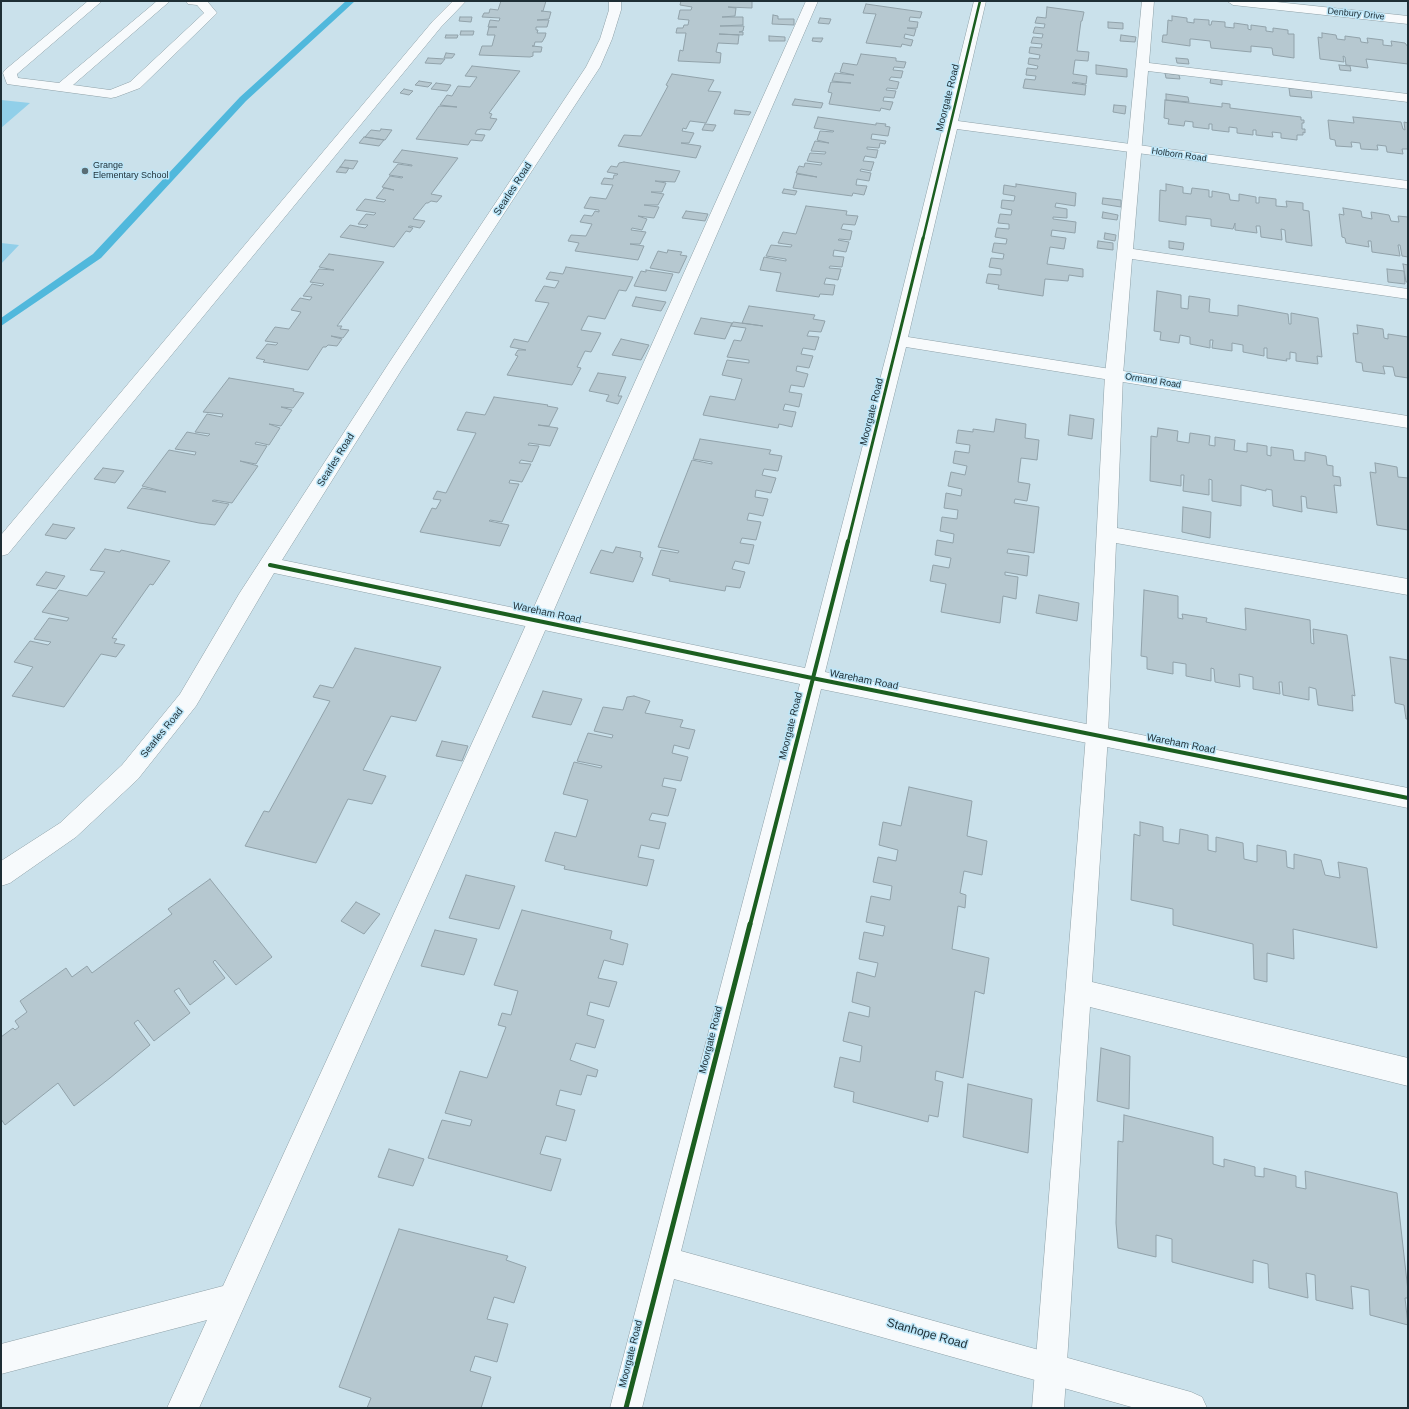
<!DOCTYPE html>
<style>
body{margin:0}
#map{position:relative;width:1409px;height:1409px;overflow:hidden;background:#cae1eb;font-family:Helvetica,sans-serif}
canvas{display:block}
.frame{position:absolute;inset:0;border:2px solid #1e2e35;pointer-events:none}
</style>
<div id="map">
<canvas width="1409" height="1409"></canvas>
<div class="frame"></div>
</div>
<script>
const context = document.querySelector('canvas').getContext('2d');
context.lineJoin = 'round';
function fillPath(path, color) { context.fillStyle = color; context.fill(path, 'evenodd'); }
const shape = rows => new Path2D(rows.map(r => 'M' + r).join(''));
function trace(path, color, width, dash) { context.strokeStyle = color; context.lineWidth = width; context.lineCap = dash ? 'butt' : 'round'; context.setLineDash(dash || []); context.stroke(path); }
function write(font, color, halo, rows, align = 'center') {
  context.font = font + ' Helvetica,sans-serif'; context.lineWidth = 3; context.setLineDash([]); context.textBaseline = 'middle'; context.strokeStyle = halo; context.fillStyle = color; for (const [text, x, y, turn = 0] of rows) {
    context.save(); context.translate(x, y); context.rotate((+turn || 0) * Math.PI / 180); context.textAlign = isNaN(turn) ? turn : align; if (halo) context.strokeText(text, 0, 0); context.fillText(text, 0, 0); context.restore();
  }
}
fillPath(shape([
 [1,100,30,103,1,128],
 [1,243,19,245,1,264]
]), '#91cfe9');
fillPath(shape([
 [346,1,355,1,246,101,101,258,1,326,1,318,93,254,240,97,346,1]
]), '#50b8dc');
const building = shape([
 [501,1,546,1,543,11,541,11,551,12,549,19,537,20,549,20,547,27,536,27,536,30,538,30,537,33,546,33,545,37,542,42,535,42,534,46,532,46,542,47,541,52,533,52,533,56,530,57,479,55,482,46,492,46,495,35,487,35,489,27,497,27,488,27,490,20,499,21,500,18,482,17,484,13,489,13,490,9,498,10,501,1],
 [681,1,752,1,752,8,728,7,736,8,735,16,722,17,743,17,743,25,720,26,744,26,743,31,739,32,743,32,743,35,719,34,739,35,738,44,718,43,716,52,721,53,720,63,678,61,680,50,683,51,686,33,676,33,677,28,683,28,684,25,688,25,689,20,678,19,680,10,691,10,692,7,680,5,681,1],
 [866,4,922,12,920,18,910,17,909,21,918,22,917,28,907,28,916,29,914,36,905,34,904,38,913,40,911,46,902,44,901,47,866,43,876,14,863,13,866,4],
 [1047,7,1084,12,1082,21,1081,21,1077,51,1089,52,1088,61,1075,60,1073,74,1087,76,1086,84,1073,82,1072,83,1086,85,1085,95,1023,88,1025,79,1035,80,1036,76,1026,75,1027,68,1037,69,1038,66,1028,64,1029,58,1039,59,1040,55,1029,53,1030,47,1041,48,1042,44,1031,43,1033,37,1042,38,1043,34,1033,33,1035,27,1044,28,1045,24,1035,23,1037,17,1046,18,1047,7],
 [773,15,778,16,778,19,794,19,794,25,772,24,773,15],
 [1172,16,1187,18,1187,22,1194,23,1194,19,1209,20,1209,25,1211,25,1212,21,1225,22,1225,27,1234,28,1234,23,1248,25,1248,29,1251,30,1251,25,1266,27,1266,31,1273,32,1273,28,1288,30,1288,34,1294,34,1294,58,1273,55,1272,48,1251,46,1251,52,1211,48,1210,41,1192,39,1190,39,1190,46,1162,42,1163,35,1167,35,1168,20,1172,21,1172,16],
 [460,17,472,17,471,22,459,21,460,17],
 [820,18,831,19,829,24,818,23,820,18],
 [1108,22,1123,23,1123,29,1108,28,1108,22],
 [461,31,474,31,473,35,460,35,461,31],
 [1322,33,1336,35,1337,39,1345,40,1345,36,1360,38,1361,42,1368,43,1367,38,1383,40,1383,45,1392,46,1391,41,1405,43,1408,47,1408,64,1366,59,1368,68,1346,65,1345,57,1343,56,1344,62,1320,59,1318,37,1322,38,1322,33],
 [446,35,458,35,457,38,445,38,446,35],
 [1121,35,1136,37,1135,42,1120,41,1121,35],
 [769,36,785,37,785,41,769,41,769,36],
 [813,38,823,38,821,42,812,41,813,38],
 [446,53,455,54,452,58,444,58,446,53],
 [861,54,896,58,896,61,906,62,904,68,894,67,893,70,903,71,901,78,891,77,889,80,899,82,897,89,887,88,886,90,896,91,894,98,884,97,883,101,893,102,890,110,881,108,880,111,829,104,832,93,828,92,831,82,851,83,832,81,835,73,854,75,840,72,843,63,857,65,861,54],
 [428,58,445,59,441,64,425,63,428,58],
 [1176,58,1188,59,1189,64,1177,63,1176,58],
 [1096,65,1127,69,1127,77,1096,74,1096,65],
 [1339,65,1350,66,1351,71,1340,70,1339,65],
 [472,66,520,71,489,113,492,114,490,118,497,119,490,130,481,129,477,130,475,134,485,135,482,141,471,140,468,145,416,139,439,106,457,107,440,105,447,95,452,96,458,86,470,87,477,77,465,76,472,66],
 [1165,73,1179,75,1180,79,1166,78,1165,73],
 [672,74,714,80,708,91,721,92,706,123,690,121,686,129,683,128,682,131,694,133,689,143,681,143,701,146,696,158,618,146,624,135,641,136,668,86,666,85,672,74],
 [1211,78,1222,80,1222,85,1210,83,1211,78],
 [419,81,432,83,428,87,415,85,419,81],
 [436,83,451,85,447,91,431,89,436,83],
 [1289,88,1311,90,1312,98,1290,96,1289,88],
 [404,89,413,91,409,95,400,93,404,89],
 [1166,94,1188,97,1189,102,1166,100,1166,94],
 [795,99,823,103,821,108,792,105,795,99],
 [1165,100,1222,107,1222,103,1230,104,1230,108,1301,117,1301,120,1304,120,1304,123,1302,123,1302,129,1305,129,1305,133,1303,132,1303,135,1297,135,1297,140,1281,138,1281,133,1272,132,1273,137,1256,135,1256,130,1253,130,1253,135,1237,133,1237,128,1229,127,1229,132,1212,130,1212,124,1209,124,1209,129,1193,127,1193,122,1185,121,1184,126,1168,124,1169,119,1164,118,1165,100],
 [1114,105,1126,106,1125,114,1113,112,1114,105],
 [735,110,751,112,749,115,734,114,735,110],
 [818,117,876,125,876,123,886,124,885,126,890,127,888,136,872,134,871,139,886,141,885,144,880,143,879,148,867,147,867,149,878,150,876,158,865,156,863,161,874,162,871,171,861,169,860,171,871,173,869,181,857,179,856,185,867,186,864,195,853,193,852,196,793,188,797,174,817,177,796,173,799,166,804,167,805,163,821,165,822,163,807,161,810,153,825,154,826,152,811,151,815,141,829,143,817,140,820,131,833,132,834,131,814,128,818,117],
 [1353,117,1401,122,1403,129,1405,130,1404,122,1408,123,1408,149,1402,149,1403,154,1387,152,1386,146,1377,145,1378,150,1361,149,1360,143,1351,142,1352,147,1336,146,1335,140,1330,139,1328,120,1354,123,1353,117],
 [705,124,716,125,713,131,702,130,705,124],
 [381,129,392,130,385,140,365,137,371,130,380,131,381,129],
 [364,137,384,140,379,146,359,143,364,137],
 [402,150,458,158,431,194,442,196,437,202,431,201,428,203,426,203,413,219,425,221,420,228,410,226,408,227,413,228,410,232,406,231,394,247,340,237,350,225,365,228,368,225,358,224,366,214,374,215,376,213,356,210,365,199,384,202,386,200,376,198,384,188,394,190,382,187,390,176,402,178,403,177,389,175,398,164,412,166,412,165,393,162,402,150],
 [345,160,358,161,353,169,340,167,345,160],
 [624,162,680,171,675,182,655,181,666,183,662,192,651,192,664,194,658,205,644,205,659,207,654,218,638,216,647,219,642,230,632,228,631,230,646,232,640,244,630,244,644,246,638,260,575,251,579,243,568,241,571,235,586,236,592,224,580,222,584,215,592,216,595,211,599,212,599,210,584,208,590,197,606,199,613,185,601,184,604,178,613,179,614,175,617,175,618,174,607,172,611,166,617,167,619,163,624,162],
 [340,167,349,168,346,173,336,172,340,167],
 [1016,184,1076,193,1075,206,1056,203,1055,207,1067,209,1067,218,1053,217,1053,219,1076,222,1075,233,1052,230,1051,236,1066,238,1064,249,1050,247,1047,264,1083,269,1083,277,1069,275,1068,281,1045,279,1043,296,998,289,999,285,986,283,988,274,1001,275,1001,269,989,267,991,258,1003,259,1004,254,992,252,994,243,1006,244,1007,239,995,237,997,228,1009,229,1009,224,998,223,1000,214,1011,215,1012,210,1001,208,1002,200,1014,201,1015,196,1003,194,1004,185,1016,187,1016,184],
 [1166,184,1183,187,1183,193,1191,194,1192,188,1209,190,1209,197,1212,197,1212,191,1229,194,1230,200,1239,201,1239,194,1256,197,1256,203,1259,203,1259,197,1276,199,1276,206,1287,207,1286,201,1303,203,1303,210,1309,211,1312,246,1286,242,1285,230,1281,229,1282,240,1261,237,1260,226,1256,226,1257,233,1235,230,1235,223,1233,229,1211,226,1211,219,1186,216,1186,225,1159,221,1160,190,1166,191,1166,184],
 [784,189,797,191,795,195,782,193,784,189],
 [1103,198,1121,200,1121,207,1102,204,1103,198],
 [806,206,847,211,846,215,858,216,855,225,843,224,841,229,852,231,850,240,839,239,838,240,849,242,846,252,834,250,833,256,844,257,842,267,830,266,829,268,841,269,838,280,826,278,824,284,835,285,833,295,820,294,819,297,776,291,781,273,760,270,764,257,786,261,786,259,766,256,771,245,791,247,792,245,778,243,783,232,796,234,806,206],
 [1343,208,1361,211,1362,217,1372,219,1371,212,1389,215,1391,221,1399,222,1398,216,1408,217,1408,257,1402,256,1400,245,1398,245,1400,256,1372,252,1371,241,1368,241,1369,247,1346,243,1345,238,1342,237,1339,214,1344,215,1343,208],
 [686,211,708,214,705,221,682,218,686,211],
 [1103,212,1118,215,1117,220,1102,218,1103,212],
 [1105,233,1116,235,1115,241,1104,239,1105,233],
 [1098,241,1113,243,1113,250,1097,248,1098,241],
 [1169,241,1184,243,1183,250,1169,248,1169,241],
 [668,250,682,252,680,255,687,256,679,273,650,268,658,251,667,253,668,250],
 [329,254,384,262,337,326,342,326,340,329,349,330,343,338,331,336,342,339,337,346,328,345,326,347,323,347,308,370,263,362,265,360,256,358,267,344,276,345,278,343,265,341,275,327,289,329,301,312,291,310,300,298,310,300,312,297,303,296,312,284,322,286,324,284,310,282,319,269,334,270,319,267,329,254],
 [1403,264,1408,265,1408,282,1406,282,1403,264],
 [566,267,633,277,626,291,619,290,605,319,588,316,581,330,601,333,591,352,585,351,577,367,581,368,572,385,507,375,518,356,515,355,518,350,526,350,510,347,514,339,528,342,549,303,535,301,544,286,555,288,559,281,546,279,550,272,563,274,566,267],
 [1387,269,1404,271,1405,284,1388,282,1387,269],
 [646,270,673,274,666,291,634,286,641,271,646,272,646,270],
 [1157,291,1181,295,1181,308,1188,309,1189,296,1210,299,1209,312,1238,316,1238,305,1288,314,1289,324,1291,324,1291,313,1318,318,1322,357,1317,356,1318,364,1296,361,1296,353,1290,352,1290,359,1286,359,1287,361,1267,358,1267,348,1264,348,1264,356,1243,352,1243,345,1232,343,1232,351,1212,348,1213,340,1210,340,1210,348,1190,344,1190,337,1180,335,1179,343,1160,340,1161,332,1154,331,1157,291],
 [636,297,666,302,661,311,632,306,636,297],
 [749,306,815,315,813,319,825,321,821,332,809,331,807,336,819,337,815,350,803,348,801,354,813,356,809,368,797,366,796,371,808,374,804,387,791,385,789,392,802,394,799,407,785,404,783,410,796,412,792,427,779,424,778,428,703,415,710,396,735,400,742,379,722,375,727,360,749,363,749,360,727,357,734,340,741,341,746,328,731,326,733,322,763,326,742,323,749,306],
 [701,318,732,323,725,339,694,334,701,318],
 [1357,325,1383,329,1384,338,1388,339,1388,334,1408,337,1408,378,1395,376,1393,367,1383,366,1385,374,1363,371,1362,363,1356,362,1353,333,1358,334,1357,325],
 [621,339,649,345,641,360,612,355,621,339],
 [598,373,626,377,618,396,622,396,618,404,606,401,609,395,589,391,598,373],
 [229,378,294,389,293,391,304,393,293,408,281,407,292,410,281,426,269,424,280,428,269,445,256,442,255,444,267,446,256,464,240,461,258,466,232,503,214,500,212,501,229,504,215,525,199,523,127,508,142,488,166,492,142,486,169,450,195,455,196,452,175,449,187,432,208,436,210,434,195,432,207,414,222,417,223,414,203,412,229,378],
 [494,397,548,405,547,406,558,408,549,426,538,425,558,428,550,446,529,443,528,445,539,446,532,462,521,460,519,463,531,464,522,482,510,480,509,483,519,484,502,522,490,520,489,521,509,525,500,546,420,532,432,508,436,509,441,500,433,499,437,491,446,493,476,433,457,430,466,412,485,415,494,397],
 [1070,415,1094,419,1092,439,1068,435,1070,415],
 [996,419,1026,424,1025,438,1039,440,1037,460,1021,458,1018,482,1030,484,1027,501,1015,499,1014,503,1039,507,1034,553,1008,549,1007,553,1029,556,1027,576,1005,572,1005,575,1018,577,1016,599,1003,596,1000,623,941,612,946,584,930,581,933,565,949,568,951,558,935,555,937,540,953,543,954,534,940,531,942,517,957,519,958,510,944,508,946,493,961,496,962,489,948,486,951,472,965,475,967,466,953,463,955,451,969,453,970,445,956,443,958,430,973,432,973,429,994,432,996,419],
 [1158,428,1178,431,1177,441,1189,443,1190,433,1210,436,1209,445,1215,446,1215,437,1235,440,1234,450,1247,452,1247,443,1267,446,1267,455,1271,456,1271,447,1293,450,1294,460,1305,461,1305,452,1326,456,1327,465,1333,466,1333,476,1340,477,1341,486,1334,485,1337,513,1307,508,1306,497,1301,496,1302,512,1273,506,1272,490,1266,489,1266,491,1241,485,1241,506,1212,501,1212,480,1209,479,1209,495,1183,491,1184,475,1181,475,1181,486,1150,481,1151,436,1157,437,1158,428],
 [700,439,771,450,769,454,782,456,778,471,764,469,762,475,776,478,771,493,756,490,755,497,768,499,763,516,749,513,747,520,761,522,756,540,742,538,740,543,754,545,749,564,735,561,732,569,745,572,740,588,726,586,725,591,669,581,670,579,652,575,661,550,678,553,679,551,658,547,692,460,712,464,712,462,693,459,700,439],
 [1375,463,1397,467,1398,477,1408,478,1408,530,1377,525,1370,472,1376,473,1375,463],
 [103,468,124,471,115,483,94,479,103,468],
 [1183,507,1211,512,1210,538,1182,532,1183,507],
 [53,524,75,528,66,539,45,535,53,524],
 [616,547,641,552,640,557,643,558,633,582,590,573,601,550,613,553,616,547],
 [105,549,120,552,121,550,170,561,153,585,150,584,112,638,117,639,114,643,125,645,116,657,101,654,64,707,12,696,33,667,14,662,30,641,48,645,51,642,34,639,49,618,67,621,69,618,42,612,59,590,87,596,105,572,90,570,105,549],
 [46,572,65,576,56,589,36,585,46,572],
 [1144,590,1178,596,1178,618,1183,619,1182,614,1207,618,1206,622,1246,630,1245,608,1310,620,1311,643,1314,644,1313,629,1347,635,1355,696,1352,695,1353,711,1318,705,1316,689,1309,687,1309,700,1283,695,1282,682,1279,682,1280,694,1253,689,1253,677,1239,674,1240,687,1215,682,1214,669,1211,668,1211,681,1186,676,1186,664,1173,662,1173,674,1147,669,1147,657,1141,656,1144,590],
 [1039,595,1079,603,1077,621,1036,613,1039,595],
 [355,648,441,667,416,721,391,716,363,770,386,776,372,804,348,799,316,863,245,846,264,811,269,812,330,701,313,697,320,685,333,688,355,648],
 [1390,657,1408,660,1408,719,1406,719,1404,705,1395,703,1390,657],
 [543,691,582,699,571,725,532,717,543,691],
 [634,696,650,701,645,713,683,720,680,727,695,730,689,749,674,745,672,753,688,757,681,781,664,778,662,786,676,789,668,816,652,813,649,820,666,823,659,849,641,845,638,857,654,860,647,886,564,869,565,866,545,861,555,832,576,837,588,800,563,794,574,762,601,768,602,766,577,761,588,733,612,738,613,735,594,731,603,707,623,710,627,697,634,696],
 [442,741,468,746,462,761,436,756,442,741],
 [909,787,972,801,967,836,987,841,982,875,964,871,960,893,966,895,965,908,958,906,952,949,989,958,984,994,975,991,963,1078,936,1071,935,1080,943,1082,938,1117,929,1115,928,1122,853,1102,854,1092,834,1087,840,1057,860,1062,862,1046,843,1041,849,1012,869,1017,870,1007,852,1002,857,972,875,977,878,963,859,959,864,932,883,936,885,926,866,922,871,896,890,900,892,886,873,882,878,857,896,861,898,850,879,845,883,822,901,826,909,787],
 [1140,822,1163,827,1163,841,1179,844,1180,829,1208,835,1208,850,1216,852,1216,837,1243,843,1244,859,1257,862,1257,845,1286,851,1287,867,1294,869,1294,854,1321,860,1325,875,1340,878,1338,862,1367,868,1377,948,1293,929,1294,959,1267,953,1267,982,1254,979,1253,944,1173,925,1173,909,1131,900,1134,834,1140,836,1140,822],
 [466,875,515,886,499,929,449,918,466,875],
 [210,879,272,957,236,985,215,960,213,962,225,978,190,1005,179,988,174,991,190,1013,154,1041,138,1020,134,1023,150,1045,110,1078,74,1106,58,1083,5,1125,1,1119,1,1037,13,1028,15,1030,19,1027,15,1021,27,1012,20,1001,66,968,72,977,87,966,92,973,172,914,168,909,210,879],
 [356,902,380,914,364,934,341,921,356,902],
 [522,910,612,931,610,939,628,944,623,965,604,960,598,978,617,982,609,1007,590,1002,587,1015,604,1020,595,1048,576,1043,570,1060,598,1070,596,1077,587,1075,581,1095,560,1090,556,1105,575,1110,566,1141,546,1136,540,1154,561,1159,551,1191,428,1158,442,1120,470,1126,472,1120,445,1113,460,1071,487,1078,506,1027,498,1025,502,1013,511,1015,518,991,494,985,522,910],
 [435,930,477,939,464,975,421,966,435,930],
 [1101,1048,1130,1056,1129,1109,1097,1101,1101,1048],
 [968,1084,1032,1099,1028,1153,963,1137,968,1084],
 [1124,1115,1213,1137,1213,1164,1224,1167,1224,1159,1255,1167,1255,1176,1264,1177,1264,1168,1296,1176,1296,1187,1306,1189,1305,1171,1397,1193,1408,1291,1408,1298,1405,1298,1408,1325,1370,1315,1369,1290,1351,1286,1353,1309,1316,1300,1315,1275,1306,1273,1308,1298,1269,1288,1268,1264,1253,1260,1253,1283,1172,1262,1172,1239,1156,1235,1156,1257,1118,1248,1116,1223,1118,1141,1123,1142,1124,1115],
 [389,1149,424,1159,413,1186,378,1177,389,1149],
 [399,1229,508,1256,506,1260,526,1267,514,1303,494,1297,487,1319,508,1324,497,1362,475,1356,470,1371,491,1377,481,1408,367,1408,371,1398,339,1387,399,1229]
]);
fillPath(building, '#b6c8d0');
trace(building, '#91a2aa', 1);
const service = shape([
 [88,1,102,1,17,74,18,78,59,83,157,1,170,1,73,85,110,90,130,82,204,13,197,5,188,4,186,1,207,1,217,13,140,88,116,97,111,98,7,84,3,73,5,70,88,1],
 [453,1,466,1,441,27,8,554,1,556,1,535,433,21,453,1],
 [806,1,818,1,534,656,199,1408,167,1408,207,1320,1,1374,1,1344,223,1286,512,656,806,1],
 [1142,1,1154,1,1149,63,1408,94,1408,102,1148,71,1133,249,1408,289,1408,299,1132,259,1123,375,1117,528,1408,579,1408,595,1116,543,1108,735,1092,982,1408,1058,1408,1086,1090,1007,1064,1408,1032,1408,1086,735,1105,375,1142,1]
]);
const minor = shape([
 [609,1,621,1,621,10,612,39,600,67,402,369,282,560,805,668,890,341,974,1,986,1,958,121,1408,181,1408,189,957,129,908,337,1408,416,1408,428,906,347,825,672,1408,788,1408,808,821,689,681,1251,1191,1392,1202,1397,1207,1408,1135,1408,674,1279,642,1408,610,1408,800,684,274,573,196,706,138,779,76,837,10,883,1,886,1,861,60,823,122,765,180,694,239,594,389,363,586,67,600,39,609,10,609,1],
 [1227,1,1267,1,1408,16,1408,24,1233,5,1227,1]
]);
trace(service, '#8ea0a7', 1);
trace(minor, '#8ea0a7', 1);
fillPath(service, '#f7fafc');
fillPath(minor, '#f7fafc');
trace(shape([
 [923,239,980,1]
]), '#1b5e20', 2.5);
trace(shape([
 [848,542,923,238]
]), '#1b5e20', 3);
trace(shape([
 [270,565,812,678,1408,798],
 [750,925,848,541]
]), '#1b5e20', 4);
trace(shape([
 [626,1408,750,924]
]), '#1b5e20', 5);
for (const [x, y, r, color] of [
 [85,171,4,"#5a6d75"]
]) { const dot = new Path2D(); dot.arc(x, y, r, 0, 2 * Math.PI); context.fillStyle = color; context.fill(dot); trace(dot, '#bde6f8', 1.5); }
write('9px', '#1e2e35', '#bde6f8', [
 ["Denbury Drive",1356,14,6],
 ["Holborn Road",1179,155,8],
 ["Ormand Road",1153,381,9]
]);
write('9px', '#1e2e35', '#bde6f8', [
 ["Grange",93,166],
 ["Elementary School",93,176]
], 'left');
write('10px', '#1e2e35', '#bde6f8', [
 ["Moorgate Road",948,98,-76],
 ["Searles Road",513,189,-57],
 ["Moorgate Road",872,412,-76],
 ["Searles Road",336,460,-58],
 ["Wareham Road",547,613,12],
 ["Wareham Road",864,680,11],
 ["Moorgate Road",791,726,-76],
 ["Searles Road",162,733,-51],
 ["Wareham Road",1181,744,11],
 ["Moorgate Road",711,1040,-76],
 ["Moorgate Road",631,1354,-76]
]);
write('12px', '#1e2e35', '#bde6f8', [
 ["Stanhope Road",927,1334,16]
]);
</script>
